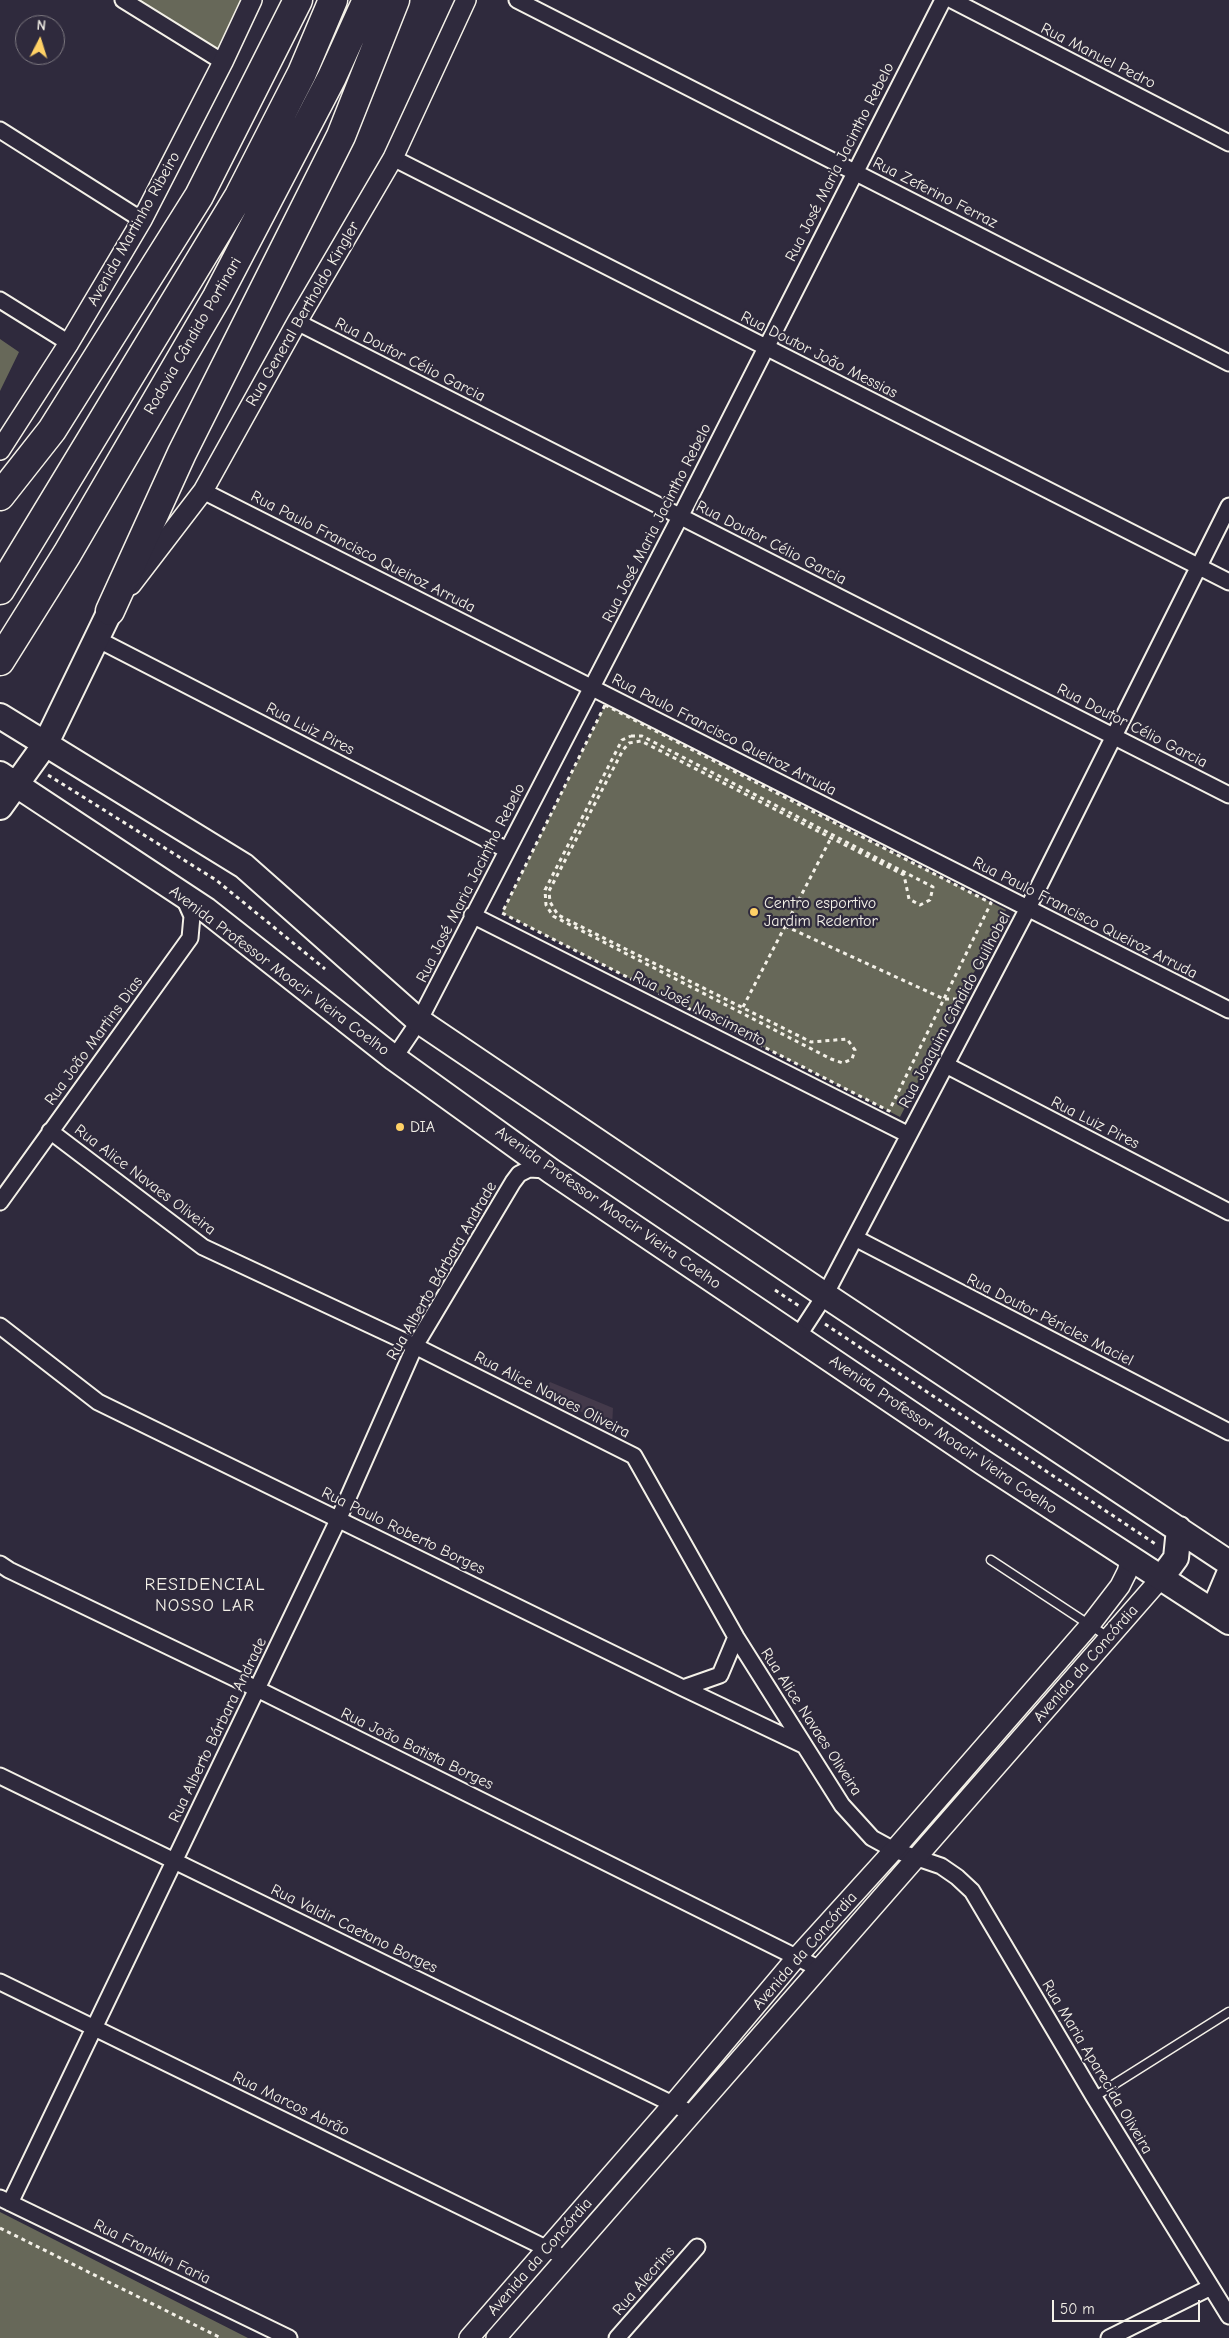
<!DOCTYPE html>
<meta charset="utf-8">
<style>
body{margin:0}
#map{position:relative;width:1229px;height:2338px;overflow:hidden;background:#2f2a3d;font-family:"Comic Neue",sans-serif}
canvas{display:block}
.north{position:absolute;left:15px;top:15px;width:50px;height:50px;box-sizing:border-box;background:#2f2a3d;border:1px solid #7e7a81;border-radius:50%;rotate:5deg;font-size:14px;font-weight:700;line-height:20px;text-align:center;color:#f4f1e8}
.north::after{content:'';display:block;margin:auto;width:18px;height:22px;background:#ffd166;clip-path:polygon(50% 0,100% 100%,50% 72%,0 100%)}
.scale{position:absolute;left:1052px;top:2300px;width:148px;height:22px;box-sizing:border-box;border:2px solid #f4f1e8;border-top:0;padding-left:6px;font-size:15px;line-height:18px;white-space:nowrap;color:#f4f1e8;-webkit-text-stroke:4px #2f2a3d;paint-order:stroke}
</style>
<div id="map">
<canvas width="1229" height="2338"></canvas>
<div class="north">N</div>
<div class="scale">50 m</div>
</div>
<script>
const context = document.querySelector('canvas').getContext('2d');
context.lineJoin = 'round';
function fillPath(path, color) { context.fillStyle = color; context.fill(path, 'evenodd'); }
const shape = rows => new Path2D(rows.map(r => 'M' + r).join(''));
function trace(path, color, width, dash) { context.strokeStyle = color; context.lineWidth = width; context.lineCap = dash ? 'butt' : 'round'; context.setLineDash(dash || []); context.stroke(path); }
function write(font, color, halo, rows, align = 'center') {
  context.font = font + ' "Comic Neue",sans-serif'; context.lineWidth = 4.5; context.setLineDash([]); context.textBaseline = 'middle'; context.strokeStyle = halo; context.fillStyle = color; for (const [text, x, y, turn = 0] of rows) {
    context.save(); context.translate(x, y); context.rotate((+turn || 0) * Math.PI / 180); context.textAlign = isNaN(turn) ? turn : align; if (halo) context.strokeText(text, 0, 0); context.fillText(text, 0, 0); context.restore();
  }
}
fillPath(shape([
 [550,1382,613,1408,612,1426,544,1395,545,1388]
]), '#443a4b');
fillPath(shape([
 [135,0,242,0,219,52],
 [0,339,19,352,0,391],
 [605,705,1006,910,900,1117,502,913],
 [0,2212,248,2338,0,2338]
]), '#676859');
const service = shape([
 [991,1560,1108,1637],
 [1094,2097,1229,2012]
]);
const minor = shape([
 [123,0,223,62],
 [517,0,1229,363],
 [952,0,1229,143],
 [0,130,142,220],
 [393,158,1229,582],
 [0,300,69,343],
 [297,322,1229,795],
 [203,491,1229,1010],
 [97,639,507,850],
 [472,915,909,1135],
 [394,1058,419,1021,680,517,943,0],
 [946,1065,1229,1212],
 [50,1131,203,1247,415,1346,634,1456,736,1637,842,1805,872,1838,894,1850,941,1866,957,1877,972,1891,1094,2097,1229,2316],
 [0,1202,190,938,192,916,183,896],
 [855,1238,1229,1432],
 [0,1326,98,1402,683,1688,803,1745],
 [797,1338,825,1295,1028,908,1229,506],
 [0,1564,9,1570,257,1689,818,1968],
 [683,1688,720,1675,736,1637],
 [0,1776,693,2114],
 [0,1982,556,2253],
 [0,2198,289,2338],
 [10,2203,339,1518,415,1346,513,1182,519,1174,529,1169,547,1170],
 [617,2338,697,2247],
 [1109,2338,1211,2287]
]);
const tertiary = shape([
 [0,450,69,343,142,220,223,62,252,0],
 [131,585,203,491,297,322,393,158,466,0],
 [469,2338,673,2104,796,1958,894,1850,1090,1625,1120,1586,1127,1572,1131,1558],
 [496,2338,1162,1577]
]);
const primary = shape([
 [0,716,244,866,419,1021,825,1295,1229,1563],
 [0,774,206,910,394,1058,551,1171,984,1463,1229,1622],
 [0,807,46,743,110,611],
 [1162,1577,1176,1558,1179,1529],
 [1218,1614,1218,1600,1229,1574]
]);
const motorway = shape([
 [0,496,52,430,199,196,298,0],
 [0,590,239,196,302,73,333,0],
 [110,611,182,453,341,136,395,0],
 [0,661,67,554,217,297,332,77,367,0]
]);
trace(service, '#f4f1e8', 11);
trace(minor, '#f4f1e8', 19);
trace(tertiary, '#f4f1e8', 22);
trace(primary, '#f4f1e8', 28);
trace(motorway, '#f4f1e8', 31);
trace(shape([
 [605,705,991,903,889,1111,502,913,605,705],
 [631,736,642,736,933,887,930,900,920,905,909,899,904,875,641,741,629,743,623,750,549,891,550,902,558,915,811,1042,847,1039,855,1050,852,1059,843,1063,831,1059,553,916,546,905,545,890,622,740,631,736],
 [48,775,216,880,325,969],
 [785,926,944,999,961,999],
 [743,1007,831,838],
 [775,1290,799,1306],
 [825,1324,1157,1545],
 [0,2228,221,2338]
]), '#f4f1e8', 3, [4, 4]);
trace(service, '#2f2a3d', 8);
trace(minor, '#2f2a3d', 15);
trace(tertiary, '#2f2a3d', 19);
trace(primary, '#2f2a3d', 24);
trace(motorway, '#2f2a3d', 28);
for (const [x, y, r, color] of [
 [754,912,5,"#ffd166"],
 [400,1127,5,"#ffd166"]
]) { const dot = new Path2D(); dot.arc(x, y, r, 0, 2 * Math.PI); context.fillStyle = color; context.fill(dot); trace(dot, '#2f2a3d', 2); }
write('16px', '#f4f1e8', '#2f2a3d', [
 ["Rua Manuel Pedro",1098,56,27],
 ["Rua José Maria Jacintho Rebelo",840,162,-63],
 ["Rua Zeferino Ferraz",935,193,27],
 ["Avenida Martinho Ribeiro",134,229,-61],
 ["Rua General Bertholdo Kingler",303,314,-60],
 ["Rodovia Cândido Portinari",193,336,-60],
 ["Rua Doutor João Messias",819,355,27],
 ["Rua Doutor Célio Garcia",410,360,27],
 ["Rua José Maria Jacintho Rebelo",657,523,-63],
 ["Rua Doutor Célio Garcia",771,543,27],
 ["Rua Paulo Francisco Queiroz Arruda",363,552,27],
 ["Rua Doutor Célio Garcia",1132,726,27],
 ["Rua Luiz Pires",310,729,27],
 ["Rua Paulo Francisco Queiroz Arruda",724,735,27],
 ["Rua José Maria Jacintho Rebelo",471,883,-63],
 ["Rua Paulo Francisco Queiroz Arruda",1085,918,27],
 ["Avenida Professor Moacir Vieira Coelho",279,971,37],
 ["Rua José Nascimento",699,1009,27],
 ["Rua Joaquim Cândido Guilhobel",955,1010,-62],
 ["Rua João Martins Dias",94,1041,-54],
 ["Rua Luiz Pires",1095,1123,27],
 ["Rua Alice Navaes Oliveira",145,1180,37],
 ["Avenida Professor Moacir Vieira Coelho",608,1208,35],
 ["Rua Alberto Bárbara Andrade",442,1271,-60],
 ["Rua Doutor Péricles Maciel",1050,1320,27],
 ["Rua Alice Navaes Oliveira",552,1395,27],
 ["Avenida Professor Moacir Vieira Coelho",943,1435,34],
 ["Rua Paulo Roberto Borges",403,1531,26],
 ["Avenida da Concórdia",1086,1664,-49],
 ["Rua Alice Navaes Oliveira",811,1722,57],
 ["Rua Alberto Bárbara Andrade",218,1730,-64],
 ["Rua João Batista Borges",417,1749,26],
 ["Rua Valdir Caetano Borges",354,1929,26],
 ["Avenida da Concórdia",805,1951,-49],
 ["Rua Maria Aparecida Oliveira",1097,2067,59],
 ["Rua Marcos Abrão",291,2104,26],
 ["Rua Franklin Faria",152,2252,26],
 ["Avenida da Concórdia",540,2257,-49],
 ["Rua Alecrins",644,2281,-49]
]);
write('16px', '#f4f1e8', '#2f2a3d', [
 ["Centro esportivo",764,903],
 ["Jardim Redentor",764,921],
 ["DIA",410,1127]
], 'left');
context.letterSpacing = '1px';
write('18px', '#f4f1e8', '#2f2a3d', [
 ["RESIDENCIAL",205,1585],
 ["NOSSO LAR",205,1606]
]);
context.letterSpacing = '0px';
</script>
